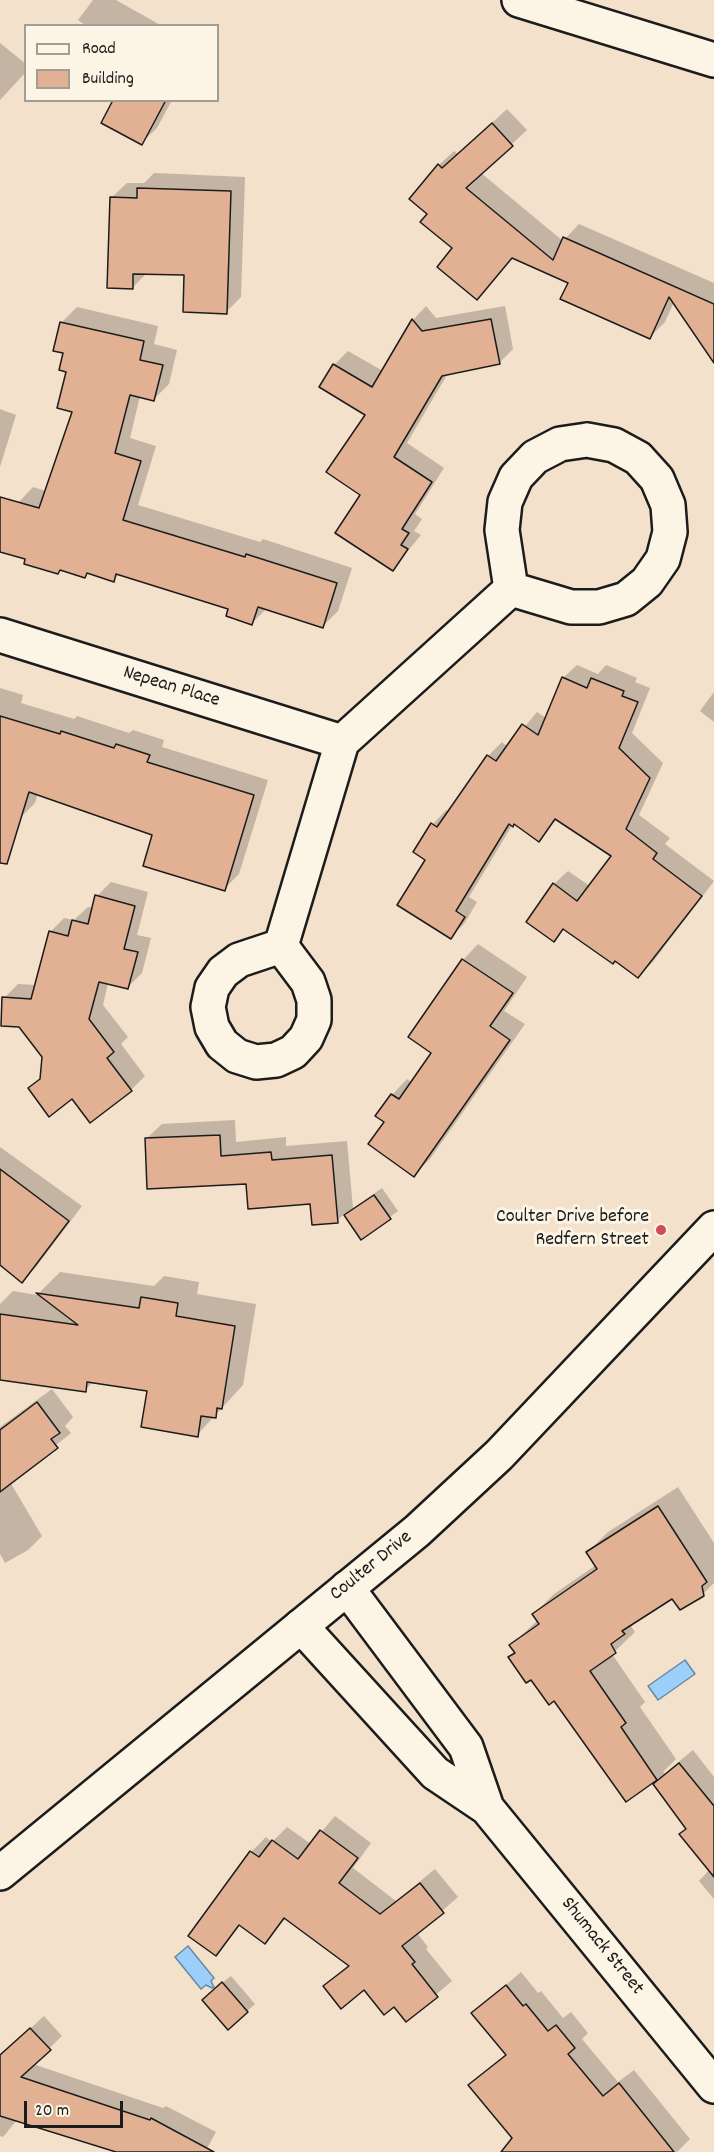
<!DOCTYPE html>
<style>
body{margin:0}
#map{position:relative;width:714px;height:2152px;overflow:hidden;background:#f4e1cc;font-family:Dekko,sans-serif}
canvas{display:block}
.legend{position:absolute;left:24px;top:24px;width:195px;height:78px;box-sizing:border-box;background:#fcf5e5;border:2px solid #a29e95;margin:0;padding:8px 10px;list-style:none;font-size:18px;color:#1c1c1c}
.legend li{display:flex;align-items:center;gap:12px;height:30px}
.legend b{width:30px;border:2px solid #a29e95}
.scale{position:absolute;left:24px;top:2101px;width:99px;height:27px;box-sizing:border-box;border:3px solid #1c1c1c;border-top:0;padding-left:8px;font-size:18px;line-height:21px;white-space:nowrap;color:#1c1c1c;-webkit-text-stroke:4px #fcf5e5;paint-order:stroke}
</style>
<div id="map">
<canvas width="714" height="2152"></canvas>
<ul class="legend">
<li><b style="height:8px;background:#fcf5e5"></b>Road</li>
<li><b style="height:16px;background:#e2b193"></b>Building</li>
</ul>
<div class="scale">20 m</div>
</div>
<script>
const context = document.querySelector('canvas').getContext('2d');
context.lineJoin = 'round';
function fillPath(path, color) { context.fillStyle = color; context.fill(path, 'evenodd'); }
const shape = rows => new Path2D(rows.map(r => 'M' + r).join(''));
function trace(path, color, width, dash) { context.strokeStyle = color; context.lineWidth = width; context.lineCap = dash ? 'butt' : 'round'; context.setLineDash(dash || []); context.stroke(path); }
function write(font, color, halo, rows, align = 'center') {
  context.font = font + ' Dekko,sans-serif'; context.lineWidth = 6; context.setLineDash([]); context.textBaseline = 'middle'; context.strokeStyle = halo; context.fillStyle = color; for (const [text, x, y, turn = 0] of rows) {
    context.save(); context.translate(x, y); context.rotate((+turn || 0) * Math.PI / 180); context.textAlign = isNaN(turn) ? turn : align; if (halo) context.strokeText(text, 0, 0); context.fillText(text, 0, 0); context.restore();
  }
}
const water = shape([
 [685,1660,695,1674,658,1700,648,1686,685,1660],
 [188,1946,214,1978,211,1981,214,1987,212,1988,206,1985,201,1989,175,1957,188,1946]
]);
fillPath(water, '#9cd0fa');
trace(water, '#6988a1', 1.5);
fillPath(shape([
 [93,0,116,0,162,26,86,26,78,20],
 [0,43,26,64,26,72,0,100],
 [114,100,172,100,157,128,141,143],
 [507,109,527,130,481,173,563,241,579,224,714,283,714,363,674,302,665,322,650,337,570,282,514,257,477,298,454,248,429,214,439,165,454,151,458,154],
 [154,173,245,177,241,297,226,312,186,273,147,273,132,288,111,198,127,183,144,183],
 [426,306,436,318,505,306,513,349,499,363,448,373,407,443,444,468,415,514,422,519,414,531,421,535,393,569,362,495,367,414,334,365,348,351,383,371,413,320],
 [77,307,158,326,154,344,177,350,169,384,154,399,140,396,130,438,156,446,138,505,260,542,263,539,352,568,338,611,323,626,267,608,252,623,230,608,119,574,113,580,89,572,85,576,61,569,58,572,18,503,33,487,46,491,74,410,62,322],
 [0,409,16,415,0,467],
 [577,665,598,674,606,665,637,678,635,682,650,688,632,733,663,763,639,815,670,838,665,844,714,881,652,963,638,976,565,928,554,940,554,884,568,871,590,886,613,856,557,819,539,840,513,824,469,897,477,902,464,924,450,937,427,859,433,824,446,810,449,812,488,756,502,742,508,747,537,712,546,718,563,678],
 [0,688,23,695,21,703,74,719,77,716,129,733,133,730,164,740,162,747,268,780,239,874,224,889,154,834,38,793,35,803,20,818,0,812],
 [714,692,714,722,700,711],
 [111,882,148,892,137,935,151,938,142,973,128,987,108,983,103,1005,128,1037,121,1044,145,1076,131,1090,73,1097,30,1088,42,1076,43,1057,4,998,18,984,36,985,50,932,64,918,74,920,88,907,94,908,97,896],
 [478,944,527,977,504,1011,525,1024,430,1159,414,1175,386,1122,392,1095,407,1079,412,1083,433,1053,463,960],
 [235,1120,236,1142,286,1137,286,1146,347,1141,353,1208,382,1188,398,1211,361,1238,345,1213,337,1221,312,1202,247,1183,146,1139,162,1124],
 [0,1147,82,1206,36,1267,22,1281,0,1263],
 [60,1272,154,1286,164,1276,199,1282,197,1294,256,1304,243,1385,197,1435,148,1390,93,1382,85,1390,0,1378,0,1304,13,1291,37,1295],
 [52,1389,73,1417,65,1426,71,1433,10,1482,42,1536,28,1550,5,1563,0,1554,0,1427],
 [678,1487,714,1543,714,1583,703,1594,673,1596,639,1619,631,1626,635,1632,612,1654,645,1702,640,1707,676,1759,663,1772,665,1773,693,1750,714,1777,714,1899,699,1881,710,1869,687,1828,655,1784,662,1777,627,1800,555,1699,510,1658,516,1652,511,1645,538,1620,534,1614,554,1594,596,1565,588,1552,608,1532],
 [335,1816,371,1843,353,1868,396,1901,435,1869,458,1897,417,1933,428,1947,426,1949,452,1981,406,2020,394,2005,364,1988,325,1987,349,1964,286,1918,265,1942,241,1924,216,1954,190,1936,251,1852,266,1837,272,1842,287,1827,311,1844],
 [521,1972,538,1993,541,1991,563,2018,571,2012,588,2033,582,2039,618,2082,634,2070,690,2139,677,2152,503,2152,514,2138,470,2086,506,2054,473,2013],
 [231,1976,255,2004,247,2011,211,1992],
 [44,2016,62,2036,33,2064,163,2108,166,2106,216,2132,205,2152,116,2152,17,2120,3,2137,0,2136,0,2056]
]), '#0003');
const building = shape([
 [113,100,166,100,142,145,101,123,113,100],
 [492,123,513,146,466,188,553,260,563,237,714,304,714,363,669,297,650,339,560,299,568,283,512,258,477,300,437,267,452,248,420,222,427,214,409,199,438,164,442,168,492,123],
 [137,188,231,191,227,314,183,312,184,275,133,274,133,289,107,288,110,197,137,198,137,188],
 [412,319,422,331,491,319,500,364,442,376,394,457,432,482,402,529,409,533,401,545,408,549,393,571,335,533,360,495,326,472,365,415,319,387,333,364,372,387,412,319],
 [60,322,144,341,140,360,163,365,154,401,130,395,115,453,141,461,123,520,245,557,246,554,337,583,323,628,258,607,252,625,226,616,228,609,116,574,114,582,87,573,85,578,60,570,58,574,24,564,25,559,0,552,0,497,39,508,72,412,57,408,66,372,59,370,63,353,53,351,60,322],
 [562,677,587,688,591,678,624,691,622,696,638,702,619,748,650,778,626,829,657,853,653,859,702,896,638,978,615,961,613,964,563,929,554,942,526,922,553,883,577,901,611,856,555,819,539,842,514,824,513,827,509,824,456,911,465,917,451,939,397,905,425,860,413,852,431,823,437,827,487,755,496,761,522,724,538,735,562,677],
 [0,716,60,734,61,731,114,748,116,744,150,755,147,762,254,795,225,891,143,866,152,835,29,792,7,864,0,863,0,716],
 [95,895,135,906,124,949,138,952,128,989,99,982,89,1019,114,1052,107,1058,132,1091,90,1123,72,1099,49,1117,28,1088,40,1079,42,1057,19,1027,1,1026,2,997,31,999,49,931,68,936,72,920,88,924,95,895],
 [462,959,513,993,490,1026,510,1040,414,1177,368,1144,384,1122,375,1116,391,1094,399,1099,431,1053,408,1037,462,959],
 [220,1135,221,1156,271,1152,272,1160,332,1155,338,1223,312,1225,310,1204,248,1209,246,1184,147,1189,145,1138,220,1135],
 [0,1169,69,1221,22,1283,0,1265,0,1169],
 [374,1195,391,1219,361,1240,344,1215,374,1195],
 [36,1293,139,1308,141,1297,178,1303,176,1316,235,1326,222,1409,217,1408,216,1418,201,1416,198,1437,141,1427,147,1391,87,1382,86,1392,0,1380,0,1314,78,1325,36,1293],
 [37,1402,60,1433,51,1439,58,1448,0,1492,0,1430,37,1402],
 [658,1506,707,1582,702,1586,704,1596,680,1610,672,1599,622,1631,625,1634,611,1644,616,1653,590,1671,626,1723,621,1727,657,1780,626,1802,554,1701,549,1705,531,1680,526,1683,508,1657,515,1653,509,1645,539,1624,532,1614,597,1569,586,1552,658,1506],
 [679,1763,714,1806,714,1877,679,1834,686,1829,653,1784,679,1763],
 [320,1830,358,1858,339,1883,380,1914,420,1883,444,1913,402,1946,415,1962,412,1964,438,1997,406,2022,394,2007,384,2015,364,1990,341,2009,323,1986,349,1966,284,1918,265,1944,239,1925,216,1956,188,1936,250,1851,259,1857,272,1840,298,1859,320,1830],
 [222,1982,248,2012,228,2030,202,2000,222,1982],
 [506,1985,523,2006,526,2004,548,2031,556,2025,575,2048,568,2054,603,2096,619,2083,674,2152,501,2152,512,2138,468,2085,506,2055,471,2013,506,1985],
 [30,2028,51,2050,21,2077,150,2120,151,2118,214,2152,116,2152,0,2116,0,2055,30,2028]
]);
fillPath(building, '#e2b193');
trace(building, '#1c1c1c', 1.5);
const minor = shape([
 [587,440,614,445,638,458,657,479,668,505,670,532,663,559,647,582,626,599,599,607,571,607,511,589,502,530,505,502,516,477,535,457,560,444,587,440],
 [0,635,342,742,281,946],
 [342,742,511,589],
 [281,946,308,982,314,1000,314,1020,306,1038,293,1052,276,1060,256,1062,237,1056,222,1044,212,1027,208,1007,212,988,223,972,239,960,281,946],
 [347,1588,466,1747,487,1808],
 [301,1626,435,1773,487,1808,714,2086]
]);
const major = shape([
 [519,0,714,60],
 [0,1873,417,1531,499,1455,714,1228]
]);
trace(minor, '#1c1c1c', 38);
trace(major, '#1c1c1c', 38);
trace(minor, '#fcf5e5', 33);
trace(major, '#fcf5e5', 33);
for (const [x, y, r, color] of [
 [661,1230,6,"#d1495b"]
]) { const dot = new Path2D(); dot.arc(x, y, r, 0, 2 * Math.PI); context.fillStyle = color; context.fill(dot); trace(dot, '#fcf5e5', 2); }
write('20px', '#1c1c1c', '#fcf5e5', [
 ["Nepean Place",171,688,17],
 ["Coulter Drive",372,1567,-39],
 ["Shumack Street",601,1947,51]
]);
write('20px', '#1c1c1c', '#fcf5e5', [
 ["Coulter Drive before",649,1218],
 ["Redfern Street",649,1241]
], 'right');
</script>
